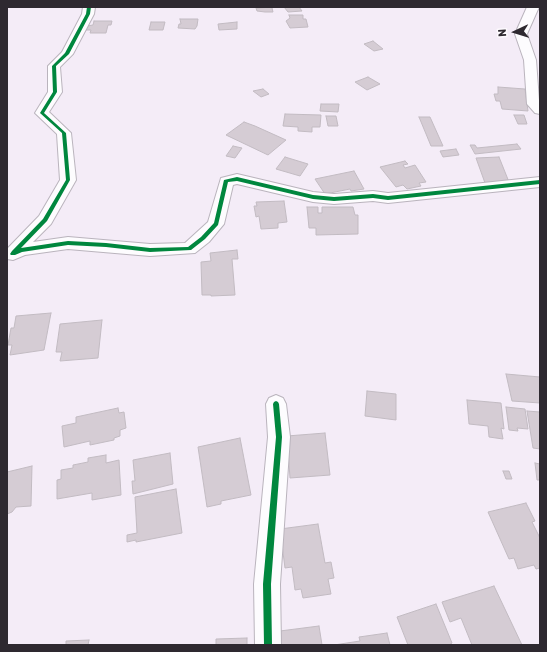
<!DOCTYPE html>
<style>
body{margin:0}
#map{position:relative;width:547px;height:652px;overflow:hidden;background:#f4ecf7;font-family:Rubik,sans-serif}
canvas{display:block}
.frame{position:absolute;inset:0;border:8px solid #2e2930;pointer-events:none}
.north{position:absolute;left:495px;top:12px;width:40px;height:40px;-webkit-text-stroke:3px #fdfafe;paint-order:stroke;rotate:266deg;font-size:11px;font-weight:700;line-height:16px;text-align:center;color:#2e2930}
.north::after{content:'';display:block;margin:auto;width:14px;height:18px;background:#2e2930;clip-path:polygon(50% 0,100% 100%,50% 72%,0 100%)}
</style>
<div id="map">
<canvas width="547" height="652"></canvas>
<div class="frame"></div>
<div class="north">N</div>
</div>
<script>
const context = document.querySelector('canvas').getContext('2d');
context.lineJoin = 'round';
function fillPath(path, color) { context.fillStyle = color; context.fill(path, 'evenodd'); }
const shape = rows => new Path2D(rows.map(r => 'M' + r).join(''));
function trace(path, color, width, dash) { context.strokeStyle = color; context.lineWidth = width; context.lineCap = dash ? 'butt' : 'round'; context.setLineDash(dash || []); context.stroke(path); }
const building = shape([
 [274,7,272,8,273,12,265,12,257,11,256,8,274,7],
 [284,7,299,7,302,11,288,12,284,7],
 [289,15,303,15,303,19,306,19,308,27,290,28,286,21,290,18,289,15],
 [180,19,198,19,197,26,195,29,178,28,179,24,181,24,180,19],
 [94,21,112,21,111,25,108,25,106,33,90,33,91,30,85,30,87,26,93,25,94,21],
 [151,22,165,22,163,30,149,30,151,22],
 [237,22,237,29,219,30,218,24,237,22],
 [373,41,383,49,374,51,364,44,373,41],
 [368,77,380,84,367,90,355,82,368,77],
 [498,87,525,89,528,111,502,109,500,101,496,101,494,94,498,94,498,87],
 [263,89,269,94,261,97,253,91,263,89],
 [321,104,339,104,338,112,320,111,321,104],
 [285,114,321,115,320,127,312,127,312,132,298,131,298,127,283,126,285,114],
 [514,115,524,115,527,124,518,124,514,115],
 [326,116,336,116,338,126,328,126,326,116],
 [419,117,430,117,443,146,431,146,419,117],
 [244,122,255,126,286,140,268,155,226,135,244,122],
 [517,144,521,149,475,154,470,145,475,145,477,148,517,144],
 [233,146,242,148,235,158,226,156,233,146],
 [456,149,459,155,443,157,440,151,456,149],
 [285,157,308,164,300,176,276,169,285,157],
 [499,157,509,182,485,183,476,158,499,157],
 [405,161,408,164,403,165,405,168,415,165,426,182,419,183,421,186,407,189,403,185,396,187,380,167,405,161],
 [354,171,364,189,351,191,350,189,325,194,315,179,354,171],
 [284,201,287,222,278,223,278,228,261,229,259,216,256,217,254,206,257,206,256,202,284,201],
 [307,207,318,207,318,213,322,213,322,207,353,207,355,215,358,215,358,234,316,235,316,228,309,228,307,207],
 [237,250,238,259,232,259,235,295,211,296,211,295,202,295,201,262,211,261,210,253,237,250],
 [51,313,44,350,10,355,12,345,8,345,11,328,14,328,16,316,51,313],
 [102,320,98,358,60,361,62,352,56,352,60,324,102,320],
 [506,374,540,377,540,403,512,401,506,374],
 [367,391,396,394,396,420,365,416,367,391],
 [467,400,501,403,504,429,501,428,503,439,489,437,488,426,469,424,467,400],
 [506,407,525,409,528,429,517,428,518,431,509,430,506,407],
 [118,408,119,413,124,412,126,428,120,430,120,436,114,438,114,440,90,445,90,441,64,447,62,426,76,423,76,417,118,408],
 [527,411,540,412,540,449,533,448,527,411],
 [325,433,330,475,290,478,287,436,325,433],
 [240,438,251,495,221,501,221,504,207,507,198,447,240,438],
 [170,453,173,484,133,494,132,481,135,481,133,460,170,453],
 [106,455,106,463,119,460,121,495,92,500,92,493,57,499,57,480,61,479,61,470,73,468,73,465,88,462,88,458,106,455],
 [535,463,540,464,540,480,537,480,535,463],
 [32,466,31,506,16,507,12,512,7,514,7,472,32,466],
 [503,471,509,471,512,479,506,479,503,471],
 [176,489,182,533,136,542,136,540,127,542,127,535,137,533,135,497,176,489],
 [526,503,535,521,532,522,540,538,540,568,536,569,534,565,518,569,514,558,509,559,488,512,526,503],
 [318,524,325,563,331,562,334,578,328,579,331,594,303,598,301,589,295,590,292,567,285,568,280,529,318,524],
 [494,586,522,645,472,645,461,618,450,622,442,602,494,586],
 [436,604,452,643,449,645,408,645,397,617,436,604],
 [319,626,322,645,281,645,280,631,319,626],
 [387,633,390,645,334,645,360,641,359,637,387,633],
 [247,638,247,645,216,645,216,639,247,638],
 [89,640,88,645,66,645,66,641,89,640]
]);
fillPath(building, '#d5ccd4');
trace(building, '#c2bbc2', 1);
const street = shape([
 [83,7,95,7,94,14,73,54,60,67,62,92,49,112,71,133,76,180,51,224,33,242,68,237,150,244,185,243,208,222,221,178,237,174,313,192,334,194,373,191,388,193,540,177,540,187,388,203,373,201,334,204,313,202,237,184,233,185,224,224,209,242,195,253,150,256,68,249,25,255,13,260,7,259,7,249,39,216,60,180,57,134,35,113,48,92,48,66,62,52,82,14,83,7],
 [527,7,539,7,527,34,536,60,540,114,535,113,527,104,524,60,515,34,527,7],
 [276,395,283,398,286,404,290,437,280,584,281,645,255,645,254,584,268,437,266,404,269,398,276,395]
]);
trace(street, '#bab4bd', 2);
fillPath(street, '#fdfcfe');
fillPath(shape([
 [87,7,91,7,90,14,69,54,56,66,57,92,44,113,66,133,70,180,47,221,21,248,68,241,106,243,150,248,188,247,201,237,214,223,224,180,237,177,313,195,334,197,373,194,388,196,540,180,540,184,388,200,373,198,334,201,313,199,237,181,228,182,218,225,205,239,191,250,150,252,106,247,68,245,22,252,15,255,11,255,10,254,12,251,43,219,66,180,62,133,40,113,53,92,52,66,65,53,86,14,87,7],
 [276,401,278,402,279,404,282,437,271,584,272,645,264,645,263,584,276,437,273,404,274,402,276,401]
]), '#00873e');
</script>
